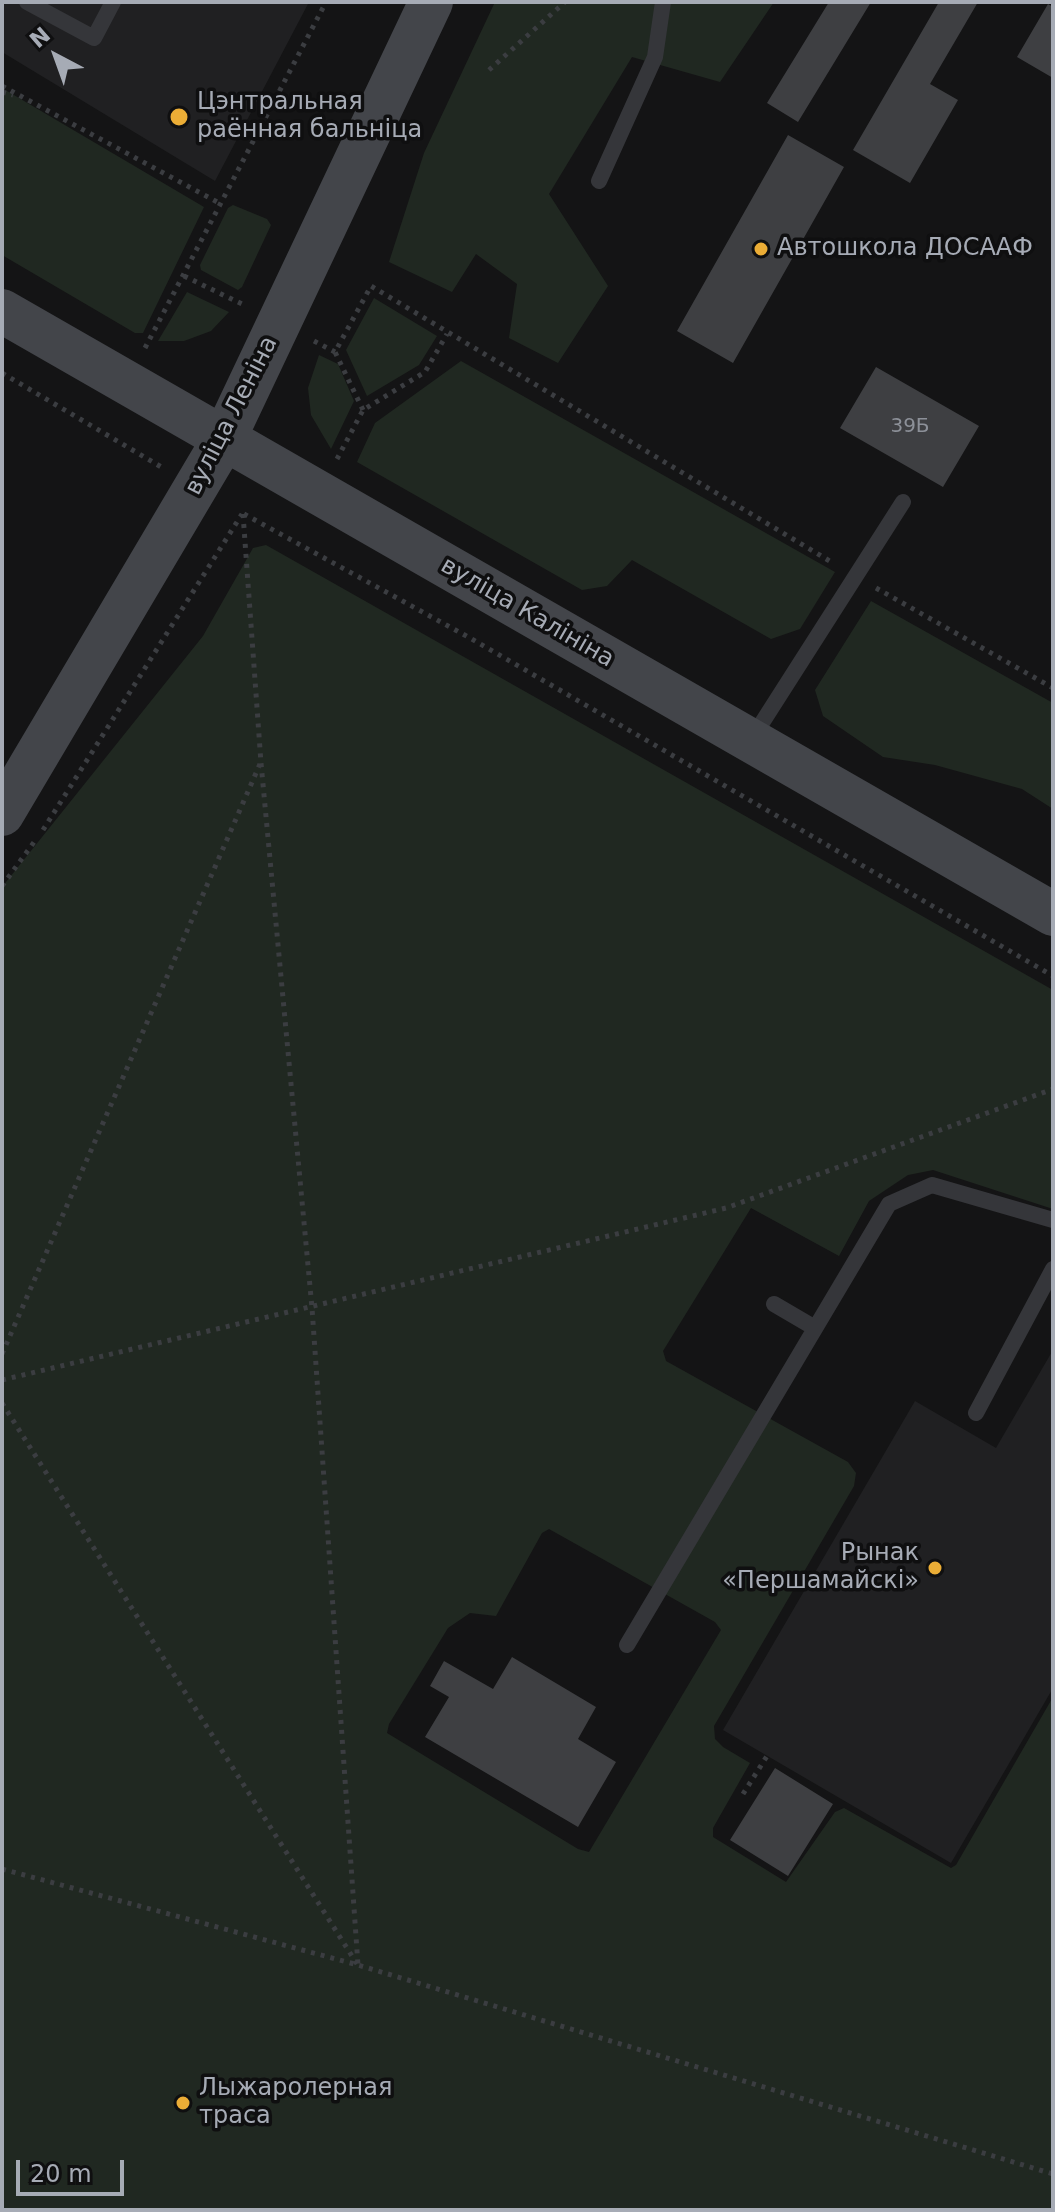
<!DOCTYPE html>
<meta charset="utf-8">
<style>
body{margin:0}
#map{position:relative;width:1055px;height:2212px;overflow:hidden;background:#141415;font-family:"DejaVu Sans",sans-serif}
canvas{display:block}
.frame{position:absolute;inset:0;border:4px solid #a6abb5;pointer-events:none}
.north{position:absolute;left:16px;top:16px;width:80px;height:80px;-webkit-text-stroke:6px #0f0f10;paint-order:stroke;rotate:319deg;font-size:22px;font-weight:700;line-height:32px;text-align:center;color:#a6abb5}
.north::after{content:'';display:block;margin:auto;width:28px;height:36px;background:#a6abb5;clip-path:polygon(50% 0,100% 100%,50% 72%,0 100%)}
.scale{position:absolute;left:16px;top:2160px;width:108px;height:36px;box-sizing:border-box;border:4px solid #a6abb5;border-top:0;padding-left:10px;font-size:24px;line-height:28px;white-space:nowrap;color:#a6abb5;-webkit-text-stroke:6px #0f0f10;paint-order:stroke}
</style>
<div id="map">
<canvas width="1055" height="2212"></canvas>
<div class="frame"></div>
<div class="north">N</div>
<div class="scale">20 m</div>
</div>
<script>
const context = document.querySelector('canvas').getContext('2d');
context.lineJoin = 'round';
function fillPath(path, color) { context.fillStyle = color; context.fill(path, 'evenodd'); }
const shape = rows => new Path2D(rows.map(r => 'M' + r).join(''));
function trace(path, color, width, dash) { context.strokeStyle = color; context.lineWidth = width; context.lineCap = dash ? 'butt' : 'round'; context.setLineDash(dash || []); context.stroke(path); }
function write(font, color, halo, rows, align = 'center') {
  context.font = font + ' "DejaVu Sans",sans-serif'; context.lineWidth = 7; context.setLineDash([]); context.textBaseline = 'middle'; context.strokeStyle = halo; context.fillStyle = color; for (const [text, x, y, turn = 0] of rows) {
    context.save(); context.translate(x, y); context.rotate((+turn || 0) * Math.PI / 180); context.textAlign = isNaN(turn) ? turn : align; if (halo) context.strokeText(text, 0, 0); context.fillText(text, 0, 0); context.restore();
  }
}
fillPath(shape([
 [2,2,309,2,215,181,2,52],
 [1053,1350,1053,1688,951,1863,723,1730,915,1401,996,1448]
]), '#202022');
fillPath(shape([
 [495,2,774,2,720,82,632,57,549,194,608,286,558,363,509,338,517,284,476,254,452,292,389,262,424,153],
 [2,88,204,207,143,333,135,333,2,255],
 [233,205,267,219,271,225,242,287,238,290,201,270,200,265,228,208],
 [187,292,229,312,211,331,184,341,158,341],
 [374,298,437,336,419,365,367,396,346,350],
 [319,355,338,364,354,401,331,449,311,415,308,388],
 [461,361,835,572,800,629,771,639,632,560,607,586,582,590,357,462,375,423],
 [266,545,1053,990,1053,1209,933,1170,908,1175,869,1201,839,1256,751,1208,663,1351,666,1361,848,1462,856,1473,854,1486,714,1726,715,1739,723,1747,750,1763,713,1828,713,1837,786,1882,835,1812,844,1808,951,1868,956,1865,1053,1697,1053,2210,2,2210,2,887,203,636,253,548],
 [549,1529,715,1622,721,1630,589,1852,578,1849,387,1733,389,1724,448,1628,470,1613,496,1616,542,1533],
 [871,601,1053,703,1053,809,1022,789,935,765,883,757,823,716,815,690]
]), '#202821');
fillPath(shape([
 [829,2,871,2,798,122,767,103],
 [939,2,978,2,930,84,958,100,910,183,853,150],
 [1048,4,1053,7,1053,78,1017,57],
 [788,135,844,167,733,363,677,331],
 [876,367,979,426,943,487,840,428],
 [512,1657,596,1707,578,1739,616,1762,578,1827,425,1737,449,1697,430,1686,444,1661,493,1689],
 [775,1768,833,1804,788,1876,730,1840]
]), '#3e3f42');
trace(shape([
 [489,70,565,2],
 [2,86,221,204],
 [2,92,13,95],
 [184,276,244,305],
 [314,341,335,352],
 [145,348,326,2],
 [2,373,163,468],
 [363,410,335,352,371,286,833,563],
 [337,459,363,410,425,372,447,334],
 [243,514,261,763,312,1308,358,1965],
 [244,514,470,638,1053,976],
 [876,588,1053,688],
 [43,830,242,514],
 [2,886,37,838],
 [2,1354,260,764],
 [2,1380,726,1208,1053,1089],
 [2,1403,357,1964],
 [743,1794,767,1756],
 [2,1869,358,1965,1053,2174]
]), '#3b3d41', 5, [4, 6]);
trace(shape([
 [27,2,94,38,113,2],
 [599,181,655,57,663,2],
 [751,740,903,502],
 [774,1304,815,1328],
 [976,1413,1053,1269],
 [627,1645,889,1204,932,1185,1053,1220]
]), '#35363a', 16);
trace(shape([
 [2,311,1053,914],
 [2,814,223,441,431,2]
]), '#43454a', 44);
for (const [x, y, r, color] of [
 [179,117,10,"#ebad36"],
 [761,249,8,"#ebad36"],
 [935,1568,8,"#ebad36"],
 [183,2103,8,"#ebad36"]
]) { const dot = new Path2D(); dot.arc(x, y, r, 0, 2 * Math.PI); context.fillStyle = color; context.fill(dot); trace(dot, '#0f0f10', 3); }
write('20px', '#8c9098', null, [
 ["39Б",910,427]
]);
write('24px', '#a6abb5', '#0f0f10', [
 ["Цэнтральная",197,103],
 ["раённая бальніца",197,131],
 ["Автошкола ДОСААФ",777,249],
 ["Рынак",919,1554,"right"],
 ["«Першамайскі»",919,1582,"right"],
 ["Лыжаролерная",199,2089],
 ["траса",199,2117]
], 'left');
write('24px', '#a6abb5', '#0f0f10', [
 ["вуліца Леніна",232,416,-63],
 ["вуліца Калініна",527,613,30]
]);
</script>
